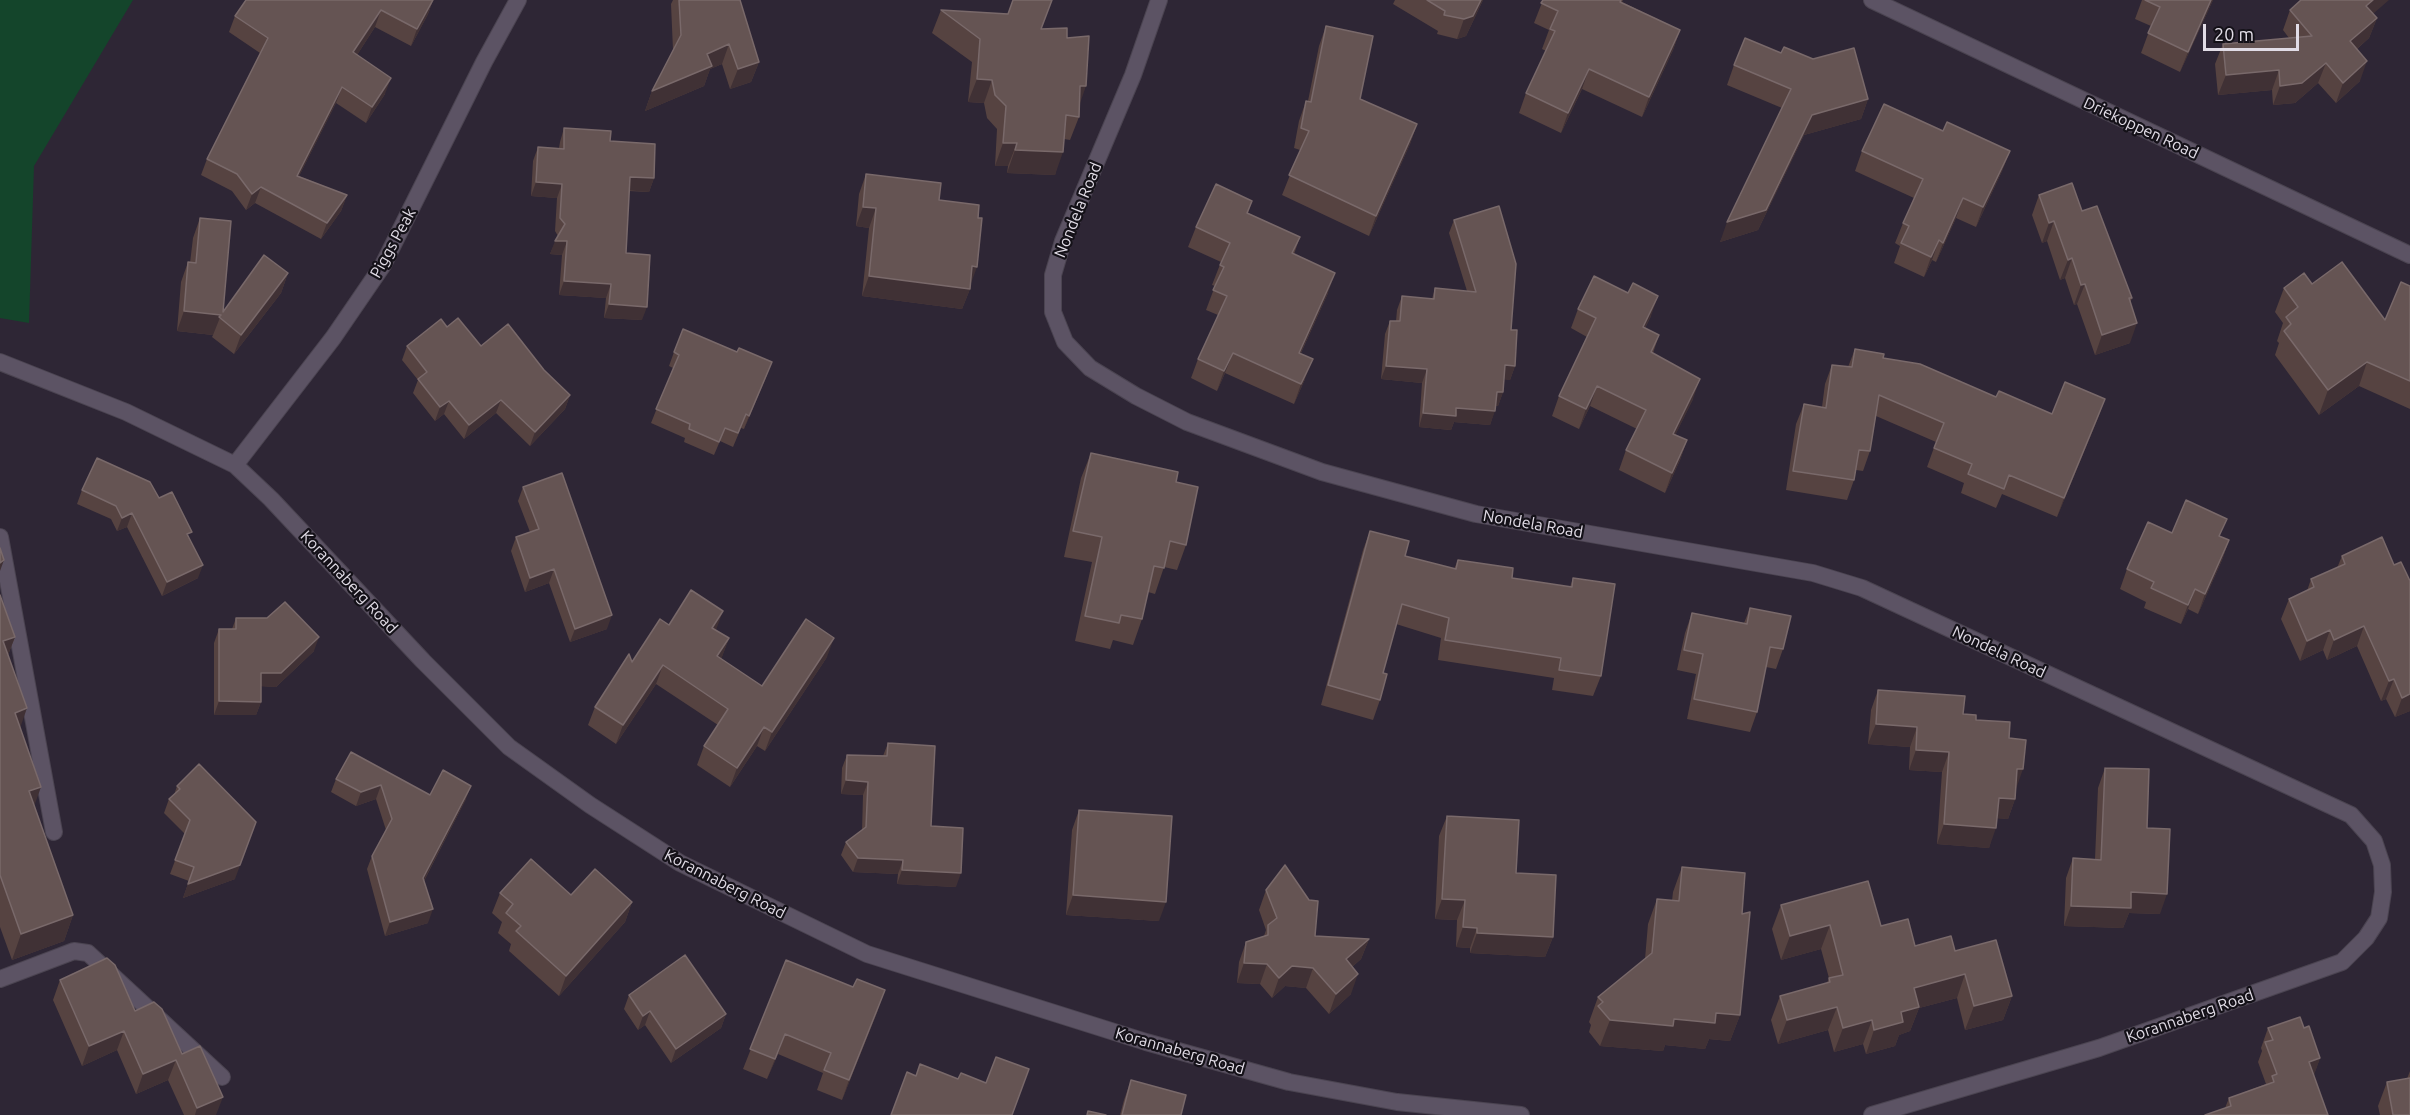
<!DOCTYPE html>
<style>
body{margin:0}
#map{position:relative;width:2410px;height:1115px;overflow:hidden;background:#2e2635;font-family:Ubuntu,sans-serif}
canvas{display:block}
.scale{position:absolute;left:2203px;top:24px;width:96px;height:27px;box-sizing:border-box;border:3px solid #e1dce6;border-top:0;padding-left:8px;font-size:18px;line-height:21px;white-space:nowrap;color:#e1dce6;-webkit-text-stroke:4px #141118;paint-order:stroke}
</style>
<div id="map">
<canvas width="2410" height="1115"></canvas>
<div class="scale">20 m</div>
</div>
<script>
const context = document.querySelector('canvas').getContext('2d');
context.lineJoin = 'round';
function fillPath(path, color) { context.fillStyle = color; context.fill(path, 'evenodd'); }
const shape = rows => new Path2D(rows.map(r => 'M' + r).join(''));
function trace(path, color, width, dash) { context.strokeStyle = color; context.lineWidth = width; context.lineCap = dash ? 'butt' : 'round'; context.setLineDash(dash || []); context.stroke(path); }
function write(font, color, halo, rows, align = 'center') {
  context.font = font + ' Ubuntu,sans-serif'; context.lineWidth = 4.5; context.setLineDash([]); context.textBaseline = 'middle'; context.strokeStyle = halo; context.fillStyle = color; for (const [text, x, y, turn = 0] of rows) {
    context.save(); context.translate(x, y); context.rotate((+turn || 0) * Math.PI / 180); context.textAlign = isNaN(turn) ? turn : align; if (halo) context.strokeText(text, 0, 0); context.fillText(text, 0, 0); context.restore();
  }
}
fillPath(shape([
 [0,0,133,0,34,166,29,323,0,318]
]), '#14452b');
const minor = shape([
 [1159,0,1133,75,1063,241,1053,275,1053,312,1065,342,1090,368,1136,396,1187,422,1322,472,1476,514,1813,573,1862,588,2351,815,2374,841,2382,865,2383,892,2379,918,2366,938,2342,962,2099,1048,1872,1115],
 [1872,0,2410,255],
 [0,362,126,412,235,465,271,499,423,661,509,747,590,805,680,863,867,954,1146,1042,1289,1082,1397,1102,1521,1115],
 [235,465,333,338,383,265,484,62,518,0],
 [0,537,54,832],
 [0,979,74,951,88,953,222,1077]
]);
trace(minor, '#4b4451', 18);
trace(minor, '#5c5364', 16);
fillPath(shape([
 [433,0,428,14,411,46,375,27,357,55,385,94,366,123,336,103,299,176,347,195,341,211,321,239,255,203,246,210,232,191,201,175,207,159,260,53,229,32,235,16],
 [673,0,740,0,759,62,751,82,730,89,722,64,710,69,704,86,645,111,652,91,673,50,671,4],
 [1395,0,1483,0,1466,36,1457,39,1437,34,1438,31,1393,4],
 [1543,0,1623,0,1622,2,1680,30,1673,50,1642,117,1582,89,1561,133,1519,113,1526,93,1546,51,1542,49,1549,30,1534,23],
 [2141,0,2213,0,2180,72,2141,53,2151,26,2135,19,2142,0],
 [941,10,1008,14,1041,29,1067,38,1079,105,1079,117,1070,140,1064,139,1055,175,1007,173,1008,166,995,166,997,129,987,118,984,103,968,102,972,62,932,33],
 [2290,10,2373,14,2377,18,2369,38,2357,49,2360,81,2336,103,2318,83,2295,103,2273,105,2272,90,2218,95,2215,64,2223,44,2289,38,2283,30],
 [1326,26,1360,99,1417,124,1410,144,1369,236,1282,195,1300,150,1294,148,1299,121,1306,101,1308,101,1319,46],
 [1734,65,1868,99,1861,119,1804,135,1758,230,1720,242,1782,108,1727,85],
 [564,128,610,141,654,178,649,192,629,191,626,253,642,320,604,318,606,298,559,295,562,255,550,254,558,236,555,231,557,198,531,196,533,161,538,147,559,148,560,142],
 [1943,131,2010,151,2002,171,1976,227,1956,218,1936,262,1932,260,1924,277,1894,263,1900,246,1895,243,1903,223,1914,198,1855,171,1862,151],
 [866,174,939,200,978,218,970,289,962,309,862,296,869,228,856,226,859,194],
 [2039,195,2082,211,2132,298,2130,303,2130,343,2095,355,2077,304,2074,305,2065,278,2060,280,2047,241,2042,243,2032,215],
 [1252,201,1248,213,1300,237,1294,254,1328,293,1301,353,1305,379,1294,404,1225,373,1217,391,1191,378,1198,359,1218,315,1206,310,1215,286,1212,285,1221,262,1188,247,1196,227],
 [200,218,223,312,288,273,281,293,234,354,212,337,213,335,177,331,181,282,188,262,190,263,193,238],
 [1454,220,1511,330,1515,366,1510,380,1504,379,1503,392,1498,406,1496,406,1490,425,1454,422,1451,430,1419,427,1422,383,1381,379,1385,334,1390,321,1396,321,1397,310,1402,296,1432,299,1435,288,1467,291,1449,233],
 [2312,284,2385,320,2410,286,2410,409,2359,386,2319,415,2275,355,2279,343,2277,341,2283,323,2275,312,2284,288],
 [1578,309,1651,316,1645,328,1659,335,1653,353,1693,399,1675,435,1687,440,1680,460,1665,493,1619,470,1626,450,1637,429,1590,406,1579,429,1552,416,1559,396,1587,337,1571,328],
 [447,327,481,346,544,370,570,395,565,409,530,446,496,413,464,439,444,414,435,421,413,393,418,380,402,360,407,346],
 [1855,349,1996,397,2052,414,2105,399,2098,418,2057,517,2002,494,1996,508,1961,493,1964,483,1927,467,1936,442,1876,416,1870,451,1863,471,1856,470,1854,480,1847,500,1786,490,1796,424,1804,404,1822,407,1825,384,1832,365,1848,367],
 [674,352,767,375,744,429,741,428,733,447,720,441,714,455,684,442,685,438,651,423,673,368,669,366],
 [1091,453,1176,482,1186,545,1177,570,1164,567,1155,594,1148,592,1142,619,1133,645,1113,640,1110,649,1075,641,1092,562,1064,557,1081,478],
 [523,487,607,629,570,642,549,583,525,592,511,551,516,537,530,532,518,501],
 [82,490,159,498,198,578,162,596,127,527,117,531,111,519,77,504],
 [1370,531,1405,556,1454,569,1458,560,1512,578,1570,587,1573,578,1601,676,1593,696,1552,690,1554,678,1438,660,1441,638,1396,624,1383,673,1380,700,1373,720,1321,705,1363,550],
 [2172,533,2220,536,2229,540,2222,560,2198,614,2188,609,2181,624,2144,608,2146,602,2120,589,2127,569],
 [2342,556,2394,565,2410,581,2410,711,2395,717,2386,699,2381,701,2357,646,2327,660,2323,650,2300,661,2281,619,2289,599,2307,591,2311,579,2337,568],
 [0,595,15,637,8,655,20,728,34,805,73,915,64,941,12,960,0,927],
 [1750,608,1783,649,1776,669,1766,667,1757,712,1750,732,1687,719,1696,674,1677,670,1685,633,1692,613,1744,623],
 [236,618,314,651,276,687,261,686,261,702,256,715,214,715,214,643,219,629,232,629],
 [669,625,716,630,729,638,721,659,762,686,827,657,765,751,757,746,730,787,697,765,704,746,718,725,656,684,616,744,588,725,595,707,632,662],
 [1878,690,1963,714,1976,720,2009,738,2016,789,2015,799,2008,819,1997,818,1989,848,1937,844,1942,772,1909,770,1910,747,1868,744,1871,710],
 [888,743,931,826,956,887,897,884,898,874,853,872,841,855,846,842,862,831,863,795,841,794,842,768,847,755,883,756],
 [351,752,430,795,466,799,424,881,428,923,385,936,367,869,372,856,386,830,376,799,356,806,331,792,336,779],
 [199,764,235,879,183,898,189,881,170,874,185,834,164,813,169,799,174,795,177,786],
 [2105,768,2147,828,2160,914,2129,913,2123,928,2064,926,2066,878,2073,858,2095,859,2098,788],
 [1079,810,1159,921,1066,915,1072,830],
 [1447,816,1516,873,1553,937,1545,957,1470,953,1470,948,1456,947,1457,920,1435,919,1439,836],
 [1682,867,1742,914,1740,1015,1730,1041,1709,1039,1705,1049,1665,1045,1663,1051,1600,1046,1589,1032,1591,1025,1589,1022,1598,997,1645,959,1648,924,1657,899,1672,901,1673,892],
 [1266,890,1315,936,1369,939,1361,959,1352,967,1351,994,1329,1014,1306,988,1285,986,1272,998,1260,984,1237,983,1239,962,1246,942,1264,936,1266,930,1259,910],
 [500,893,571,895,632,902,625,922,559,996,509,951,511,944,498,933,502,922,492,913],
 [1781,905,1881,926,1915,946,1955,951,2012,996,2003,1020,1965,1030,1957,998,1919,1008,1910,1031,1899,1035,1895,1046,1866,1054,1863,1044,1834,1052,1828,1030,1778,1044,1771,1020,1780,996,1827,983,1829,978,1821,949,1781,960,1772,929],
 [786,960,878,1010,842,1100,817,1090,823,1073,778,1054,767,1079,743,1069],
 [60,980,135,1011,182,1054,216,1115,184,1115,168,1080,136,1094,117,1050,82,1066,53,1000],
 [629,995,726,1014,721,1028,671,1063,645,1025,638,1030,624,1009],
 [2268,1028,2304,1028,2320,1058,2314,1074,2225,1108,2229,1098,2266,1084,2258,1062,2262,1051,2261,1048],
 [2410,1071,2410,1115,2380,1115,2378,1106,2387,1082,2407,1079],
 [1131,1080,1181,1115,1120,1115,1124,1100]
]), '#564341');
fillPath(shape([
 [433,0,428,14,411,46,417,29],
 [1481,0,1483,0,1466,36,1457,39,1464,19],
 [2211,0,2213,0,2180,72,2188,52],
 [2373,0,2389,0,2359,26,2366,6],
 [381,10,375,27,348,69,353,52],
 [2377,18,2369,38,2343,61,2350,41],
 [1680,30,1673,50,1642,117,1649,97],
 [729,44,722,64,710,69,704,86,645,111,652,91,707,54],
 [2367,61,2360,81,2336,103,2343,83],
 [759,62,751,82,730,89,738,69],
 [2326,63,2318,83,2295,103,2273,105,2280,86],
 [1589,69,1582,89,1561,133,1568,113],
 [2279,70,2272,90,2218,95,2226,75],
 [391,78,385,94,366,123,372,107],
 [977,79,992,80,984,103,968,102],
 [1080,86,1086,86,1078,109],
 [342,87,336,103,291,192,297,176],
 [1868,99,1861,119,1804,135,1758,230,1720,242,1727,222,1812,115],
 [1417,124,1410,144,1369,236,1376,216],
 [1003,143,1017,143,1008,166,995,166],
 [1015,150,1063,152,1055,175,1007,173],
 [2010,151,2002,171,1976,227,1983,207],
 [630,177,654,178,649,192,625,190],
 [536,182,562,184,557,198,531,196],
 [261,187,255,203,246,210,252,194],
 [347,195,341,211,321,239,327,223],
 [1963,198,1956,218,1936,262,1943,243],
 [863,207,876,208,869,228,856,226],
 [2054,221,2047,241,2042,243,2049,223],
 [1939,240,1932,260,1924,277,1931,257],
 [555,241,567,241,562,255,550,254],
 [2072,258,2065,278,2060,280,2068,260],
 [972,266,977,267,970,286],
 [288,273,281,293,234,354,241,335],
 [1335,273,1328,293,1292,372,1299,353],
 [869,276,970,289,962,309,862,296],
 [564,281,611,284,606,298,559,295],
 [2085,284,2077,304,2074,305,2081,285],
 [1658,296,1651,316,1635,347,1643,327],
 [609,304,647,307,642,320,604,318],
 [184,311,221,315,213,335,177,331],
 [2137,323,2130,343,2095,355,2102,335],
 [1233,353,1225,373,1217,391,1224,371],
 [1313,359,1305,379,1294,404,1301,384],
 [772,362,767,375,744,429,749,416],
 [2367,362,2359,386,2319,415,2328,390],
 [1505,365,1515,366,1510,380,1500,379],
 [1386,366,1427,369,1422,383,1381,379],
 [1700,379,1693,399,1666,454,1673,434],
 [1597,386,1590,406,1579,429,1586,409],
 [1497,392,1503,392,1498,406,1492,405],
 [570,395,565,409,530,446,535,432],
 [2105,399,2098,418,2057,517,2064,498],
 [501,400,496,413,464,439,469,425],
 [449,401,444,414,435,421,440,407],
 [1456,408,1495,411,1490,425,1454,422,1451,430,1419,427,1423,413],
 [1687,440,1680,460,1665,493,1672,473],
 [132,513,127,527,117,531,122,518],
 [2229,540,2222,560,2198,614,2205,594],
 [4,560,0,571,0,563],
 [203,565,198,578,162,596,167,582],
 [554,569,549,583,525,592,530,578],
 [2195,589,2188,609,2181,624,2188,605],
 [723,611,716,630,712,628],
 [612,615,607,629,570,642,575,629],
 [2364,626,2357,646,2327,660,2334,640],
 [2330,630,2323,650,2300,661,2307,641],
 [15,637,5,662,3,641],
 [319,637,314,651,276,687,256,686,261,673],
 [729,638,722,657,710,675,717,656],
 [834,638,827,657,765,751,772,732],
 [663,665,656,684,616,744,623,725],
 [2394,679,2386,699,2381,701,2389,681],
 [2410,694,2410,711,2395,717,2402,698],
 [219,701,261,702,256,715,214,715],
 [27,708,18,734,15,713],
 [1876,724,1917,727,1910,747,1868,744],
 [764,727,757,746,730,787,737,768],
 [1916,750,1949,752,1942,772,1909,770],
 [2017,769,2023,769,2016,789,2010,789],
 [846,780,868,782,863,795,841,794],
 [381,785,376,799,356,806,361,792],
 [471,786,466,799,418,892,423,878],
 [41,787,32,812,29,791],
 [1999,798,2015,799,2008,819,1991,818],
 [256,822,235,879,183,898,188,884],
 [1944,824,1996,828,1989,848,1937,844],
 [858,858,903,860,898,874,853,872],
 [902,870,961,873,956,887,897,884],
 [2131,892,2167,894,2160,914,2129,913,2123,928,2064,926,2071,906],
 [1073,895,1166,902,1159,921,1066,915],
 [1442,899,1465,900,1457,920,1435,919],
 [632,902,625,922,559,996,566,976],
 [433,909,428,923,385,936,390,922],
 [73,915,64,941,12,960,21,934],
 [1830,925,1821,949,1781,960,1790,936],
 [1463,927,1477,928,1470,948,1456,947],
 [1477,933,1553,937,1545,957,1470,953],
 [1369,939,1361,959,1338,979,1346,959],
 [1244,963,1267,964,1260,984,1237,983],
 [1292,966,1313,968,1306,988,1285,986,1272,998,1279,978],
 [1358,974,1351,994,1329,1014,1336,994],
 [1965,974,1957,998,1919,1008,1910,1031,1899,1035,1895,1046,1866,1054,1874,1030,1901,1012,1914,988],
 [885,990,878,1010,842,1100,849,1080],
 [2012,996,2003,1020,1965,1030,1974,1006],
 [1837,1007,1828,1030,1778,1044,1787,1020],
 [650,1011,645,1025,638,1030,643,1016],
 [1716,1013,1740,1015,1730,1041,1709,1039,1705,1049,1665,1045,1663,1051,1600,1046,1610,1020,1674,1019],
 [726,1014,721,1028,671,1063,676,1049],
 [1872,1020,1863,1044,1834,1052,1843,1028],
 [124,1031,117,1050,82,1066,89,1046],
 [785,1034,778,1054,767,1079],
 [2320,1058,2313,1078,2309,1062],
 [176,1060,168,1080,136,1094,143,1074],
 [223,1097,216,1115,195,1115,197,1108]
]), '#403135');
const building = shape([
 [246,0,433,0,417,29,381,10,353,52,391,78,372,107,342,87,297,176,347,195,327,223,261,187,252,194,237,174,207,159,268,38,235,16,246,0],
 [679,0,740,0,759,62,738,69,729,44,707,54,712,66,652,91,681,35,679,0],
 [1013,0,1052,0,1041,29,1067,28,1067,38,1089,36,1086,86,1080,86,1079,117,1066,115,1063,152,1015,150,1017,143,1003,143,1006,106,995,95,992,80,977,79,980,39,941,10,1008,14,1013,0],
 [1427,0,1481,0,1473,16,1464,19,1444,15,1445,11,1427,0],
 [1543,0,1621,0,1620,2,1680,30,1649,97,1589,69,1568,113,1526,93,1555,31,1550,29,1558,11,1541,3,1543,0],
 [2145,0,2211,0,2188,52,2148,33,2160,7,2145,0],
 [2301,0,2373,0,2366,6,2377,18,2350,41,2367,61,2343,83,2326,63,2302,83,2280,86,2279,70,2226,75,2223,44,2312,36,2290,10,2301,0],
 [1326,26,1373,36,1360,99,1417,124,1376,216,1289,175,1309,131,1301,128,1306,101,1311,102,1326,26],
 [1745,38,1781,53,1784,47,1813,59,1854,48,1868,99,1812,115,1766,210,1727,222,1791,89,1734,65,1745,38],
 [1884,104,1943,131,1947,122,2010,151,1983,207,1963,198,1943,243,1939,240,1931,257,1901,243,1909,226,1903,223,1923,179,1862,151,1884,104],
 [564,128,611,131,610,141,655,144,654,178,630,177,626,253,650,255,647,307,609,304,611,284,564,281,567,241,555,241,565,224,560,218,562,184,536,182,538,147,564,149,564,128],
 [866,174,941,183,939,200,979,205,978,218,982,218,977,267,972,266,970,289,869,276,876,208,863,207,866,174],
 [2072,183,2082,211,2097,206,2132,298,2129,298,2137,323,2102,335,2085,284,2081,285,2072,258,2068,260,2054,221,2049,223,2039,195,2072,183],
 [1216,184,1252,201,1247,213,1300,237,1292,253,1335,273,1299,353,1313,359,1301,384,1233,353,1224,371,1198,359,1227,296,1213,290,1224,267,1220,265,1230,243,1196,227,1216,184],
 [1499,206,1516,264,1511,330,1517,330,1515,366,1505,365,1503,392,1497,392,1495,411,1456,408,1456,416,1423,413,1427,369,1386,366,1390,321,1400,321,1402,296,1434,299,1435,288,1476,292,1454,220,1499,206],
 [200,218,231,221,223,312,264,255,288,273,241,335,219,317,221,315,184,311,188,262,196,263,200,218],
 [2342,262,2385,320,2401,282,2410,286,2410,381,2367,362,2328,390,2284,331,2291,324,2286,317,2298,307,2284,288,2304,273,2312,284,2342,262],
 [1594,276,1628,293,1633,283,1658,296,1643,327,1659,335,1651,352,1700,379,1673,434,1687,440,1672,473,1626,450,1646,410,1597,386,1586,409,1559,396,1596,318,1578,309,1594,276],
 [458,318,481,346,508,324,544,370,570,395,535,432,501,400,469,425,449,401,440,407,418,379,427,372,407,346,441,319,447,327,458,318],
 [683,329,737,352,739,348,772,362,749,416,746,414,738,433,725,428,719,442,689,429,690,424,656,409,679,355,674,352,683,329],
 [1855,349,1884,354,1883,358,1920,364,1996,397,1999,391,2052,414,2065,382,2105,399,2064,498,2009,475,2004,489,1968,474,1972,464,1934,448,1944,423,1879,395,1870,451,1859,450,1854,480,1793,471,1804,404,1826,408,1832,365,1852,367,1855,349],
 [1091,453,1178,472,1176,482,1198,487,1186,545,1170,541,1164,568,1154,566,1142,619,1121,615,1119,623,1085,616,1102,537,1073,531,1091,453],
 [97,458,150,482,159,498,172,492,192,532,187,534,203,565,167,582,132,513,122,518,116,506,82,490,97,458],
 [562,473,612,615,575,629,554,569,530,578,516,537,539,529,523,487,562,473],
 [2186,500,2227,519,2219,536,2229,540,2205,594,2195,589,2188,605,2151,588,2154,582,2127,569,2148,522,2172,533,2186,500],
 [1370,531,1409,541,1405,556,1456,569,1458,560,1513,568,1512,578,1572,587,1573,578,1615,584,1601,676,1559,670,1561,658,1445,640,1449,618,1402,604,1383,673,1387,674,1380,700,1328,685,1370,531],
 [2382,537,2394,565,2401,562,2410,581,2410,694,2402,698,2394,679,2389,681,2364,626,2334,640,2330,630,2307,641,2289,599,2314,587,2311,579,2345,564,2342,556,2382,537],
 [0,548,4,560,0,563,0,548],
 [691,590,723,611,712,628,729,638,717,656,762,686,806,619,834,638,772,732,764,727,737,768,704,746,728,709,663,665,623,725,595,707,629,654,632,662,660,619,669,625,691,590],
 [0,595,15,637,3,641,27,708,15,713,41,787,29,791,73,915,21,934,0,875,0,595],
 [285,602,319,637,281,673,261,673,261,702,219,701,219,629,236,629,236,618,267,618,285,602],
 [1750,608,1791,616,1783,649,1770,647,1757,712,1694,699,1703,654,1684,650,1692,613,1747,624,1750,608],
 [1878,690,1965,696,1963,714,1976,715,1976,720,2010,722,2009,738,2026,740,2023,769,2017,769,2015,799,1999,798,1996,828,1944,824,1949,752,1916,750,1917,727,1876,724,1878,690],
 [888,743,935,746,931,826,963,828,961,873,902,870,903,860,858,858,846,842,866,827,868,782,846,780,847,755,887,756,888,743],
 [351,752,430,795,443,770,471,786,423,878,433,909,390,922,372,856,392,819,381,785,361,792,336,779,351,752],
 [199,764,256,822,240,865,188,884,194,867,175,860,190,820,169,799,180,789,177,786,199,764],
 [2105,768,2149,769,2147,828,2170,829,2167,894,2131,892,2131,908,2071,906,2073,858,2101,860,2105,768],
 [1079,810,1172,816,1166,902,1073,895,1079,810],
 [1447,816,1519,820,1516,873,1556,875,1553,937,1477,933,1477,928,1463,927,1465,900,1442,899,1447,816],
 [531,859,571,895,595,869,632,902,566,976,516,931,521,926,506,913,513,904,500,893,531,859],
 [1285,865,1309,900,1318,901,1315,936,1369,939,1346,959,1358,974,1336,994,1313,968,1292,966,1279,978,1267,964,1244,963,1246,942,1268,935,1268,925,1277,918,1266,890,1285,865],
 [1682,867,1745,873,1742,914,1750,912,1740,1015,1716,1013,1715,1023,1674,1019,1673,1026,1610,1020,1598,1006,1603,1002,1598,997,1652,953,1657,899,1679,901,1682,867],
 [1868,881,1881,926,1908,919,1915,946,1951,936,1955,951,1996,940,2012,996,1974,1006,1965,974,1914,988,1919,1007,1901,1012,1903,1022,1874,1030,1872,1020,1843,1028,1837,1007,1787,1020,1780,996,1830,982,1829,978,1843,975,1830,925,1790,936,1781,905,1868,881],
 [685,955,726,1014,676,1049,650,1011,643,1016,629,995,685,955],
 [107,958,115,965,135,1011,154,1002,162,1009,182,1054,200,1046,223,1097,197,1108,176,1060,143,1074,124,1031,89,1046,60,980,107,958],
 [786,960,853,987,857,979,885,990,849,1080,824,1070,831,1053,785,1034,775,1059,750,1049,786,960],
 [2300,1017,2304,1028,2309,1026,2320,1058,2309,1062,2328,1115,2205,1115,2231,1106,2229,1098,2274,1082,2272,1076,2277,1074,2265,1042,2273,1040,2268,1028,2300,1017],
 [996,1057,1029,1069,1012,1115,891,1115,907,1072,916,1076,920,1064,958,1079,961,1073,986,1083,996,1057],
 [2410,1078,2410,1115,2393,1115,2387,1082,2410,1078],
 [1131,1080,1186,1095,1181,1115,1122,1115,1131,1080],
 [1088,1111,1106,1115,1087,1115,1088,1111]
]);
fillPath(building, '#655453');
trace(building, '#79696a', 1.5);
write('16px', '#e1dce6', '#141118', [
 ["Driekoppen Road",2141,128,25],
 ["Nondela Road",1078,210,-68],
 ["Piggs Peak",393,243,-61],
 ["Nondela Road",1533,524,10],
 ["Korannaberg Road",349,582,47],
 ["Nondela Road",1999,652,25],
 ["Korannaberg Road",725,884,27],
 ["Korannaberg Road",2190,1016,-19],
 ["Korannaberg Road",1180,1051,16]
]);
</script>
